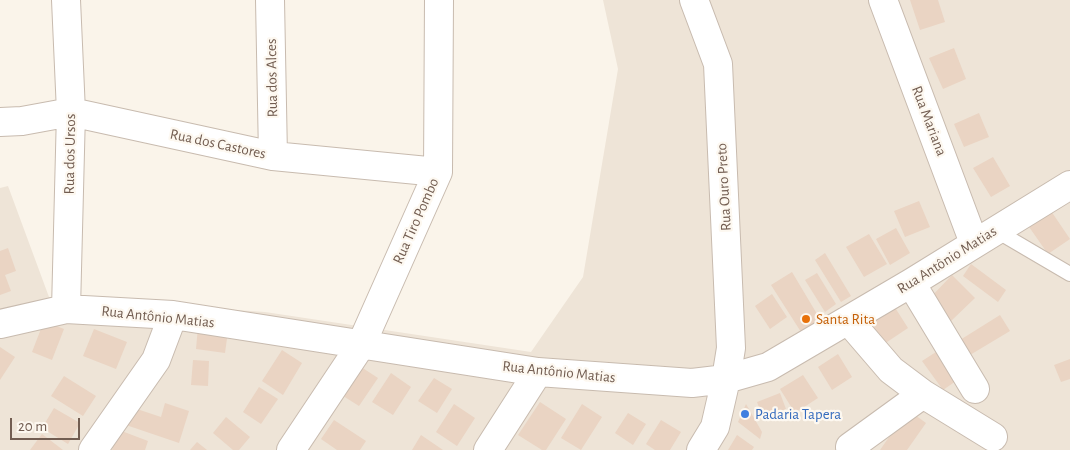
<!DOCTYPE html>
<meta charset="utf-8">
<style>
body{margin:0}
#map{position:relative;width:1070px;height:450px;overflow:hidden;background:#faf4ea;font-family:"Alegreya Sans",sans-serif}
canvas{display:block}
.scale{position:absolute;left:10px;top:418px;width:70px;height:22px;box-sizing:border-box;border:2px solid #725d51;border-top:0;padding-left:6px;font-size:15px;line-height:18px;white-space:nowrap;color:#725d51;-webkit-text-stroke:4px #fdf8f0;paint-order:stroke}
</style>
<div id="map">
<canvas width="1070" height="450"></canvas>
<div class="scale">20 m</div>
</div>
<script>
const context = document.querySelector('canvas').getContext('2d');
context.lineJoin = 'round';
function fillPath(path, color) { context.fillStyle = color; context.fill(path, 'evenodd'); }
const shape = rows => new Path2D(rows.map(r => 'M' + r).join(''));
function trace(path, color, width, dash) { context.strokeStyle = color; context.lineWidth = width; context.lineCap = dash ? 'butt' : 'round'; context.setLineDash(dash || []); context.stroke(path); }
function write(font, color, halo, rows, align = 'center') {
  context.font = font + ' "Alegreya Sans",sans-serif'; context.lineWidth = 4.5; context.setLineDash([]); context.textBaseline = 'middle'; context.strokeStyle = halo; context.fillStyle = color; for (const [text, x, y, turn = 0] of rows) {
    context.save(); context.translate(x, y); context.rotate((+turn || 0) * Math.PI / 180); context.textAlign = isNaN(turn) ? turn : align; if (halo) context.strokeText(text, 0, 0); context.fillText(text, 0, 0); context.restore();
  }
}
fillPath(shape([
 [603,0,1070,0,1070,450,0,450,0,188,8,186,49,297,265,312,531,352,583,277,618,69]
]), '#eee4d7');
fillPath(shape([
 [910,0,938,0,945,22,920,30],
 [954,48,966,79,943,89,929,58],
 [979,113,989,137,964,147,954,124],
 [993,157,1010,186,991,197,973,168],
 [919,201,930,227,905,237,894,211],
 [1049,208,1070,239,1048,254,1027,224],
 [896,228,910,253,890,265,876,239],
 [869,234,887,264,864,277,846,247],
 [8,248,16,271,5,275,11,291,0,295,0,251],
 [825,253,851,296,841,302,815,260],
 [971,264,1006,290,998,302,963,276],
 [792,272,820,319,801,332,771,285],
 [817,273,836,304,825,312,805,280],
 [952,275,975,298,951,321,929,299],
 [772,294,787,317,770,329,755,306],
 [894,306,908,328,878,348,862,328],
 [1000,315,1010,331,970,355,960,340],
 [44,321,64,329,52,360,32,352],
 [198,327,228,331,225,353,196,349],
 [94,329,127,342,116,369,83,356],
 [0,347,15,357,0,380],
 [282,350,302,363,283,395,262,381],
 [936,352,956,381,943,390,922,361],
 [838,354,852,377,832,390,818,367],
 [1070,359,1070,379,1061,382,1054,365],
 [193,360,209,361,208,386,191,385],
 [358,365,378,378,359,406,340,394],
 [391,373,411,387,393,415,372,402],
 [803,375,818,398,795,413,780,389],
 [64,376,96,396,83,416,51,396],
 [434,378,452,389,437,413,418,401],
 [259,387,278,399,261,424,243,412],
 [780,393,786,409,763,418,757,402],
 [540,402,566,419,546,450,542,450,518,435],
 [165,403,189,411,179,443,126,425,131,407,161,417],
 [454,404,475,418,457,446,436,432],
 [582,404,602,417,581,450,561,438],
 [746,404,762,432,760,439,738,422],
 [54,408,80,423,68,444,42,428],
 [908,410,926,423,907,450,880,450],
 [628,413,646,424,633,445,615,433],
 [226,417,250,437,239,450,233,450,213,433],
 [334,420,366,441,360,450,337,450,321,439],
 [661,420,681,432,670,450,655,450,646,444],
 [119,430,148,441,145,450,112,450],
 [42,434,63,450,30,450],
 [421,435,443,450,412,450],
 [737,435,754,447,752,450,728,450],
 [197,442,207,450,190,450]
]), '#ead4c3');
const service = shape([
 [995,230,1070,274]
]);
const minor = shape([
 [66,0,71,112,66,309],
 [270,0,273,156],
 [694,0,718,64,731,348,726,379,715,427,701,450],
 [883,0,974,243],
 [0,122,22,121,71,112,273,156,438,172],
 [911,283,975,389],
 [848,320,891,370,923,394,993,437],
 [0,324,66,309,173,315,538,372,692,383,726,379,768,367,911,283,1070,185],
 [850,447,923,394],
 [93,450,156,360,173,315],
 [291,450,361,345,438,172,439,0],
 [488,450,538,372]
]);
trace(service, '#c8bbaf', 16);
trace(minor, '#c8bbaf', 30);
trace(service, '#fff', 14);
trace(minor, '#fff', 28);
for (const [x, y, r, color] of [
 [806,319,5,"#e8710a"],
 [745,414,5,"#3f7fe0"]
]) { const dot = new Path2D(); dot.arc(x, y, r, 0, 2 * Math.PI); context.fillStyle = color; context.fill(dot); trace(dot, '#fdf8f0', 2); }
write('15px', '#725d51', '#fdf8f0', [
 ["Rua dos Alces",272,78,-91],
 ["Rua Mariana",929,121,69],
 ["Rua dos Castores",218,144,12],
 ["Rua dos Ursos",70,154,-89],
 ["Rua Ouro Preto",724,187,-93],
 ["Rua Tiro Pombo",416,221,-66],
 ["Rua Antônio Matias",947,260,-32],
 ["Rua Antônio Matias",158,317,6],
 ["Rua Antônio Matias",559,372,6]
]);
write('15px', '#c56008', '#fdf8f0', [
 ["Santa Rita",816,319]
], 'left');
write('15px', '#366cbe', '#fdf8f0', [
 ["Padaria Tapera",755,414]
], 'left');
</script>
